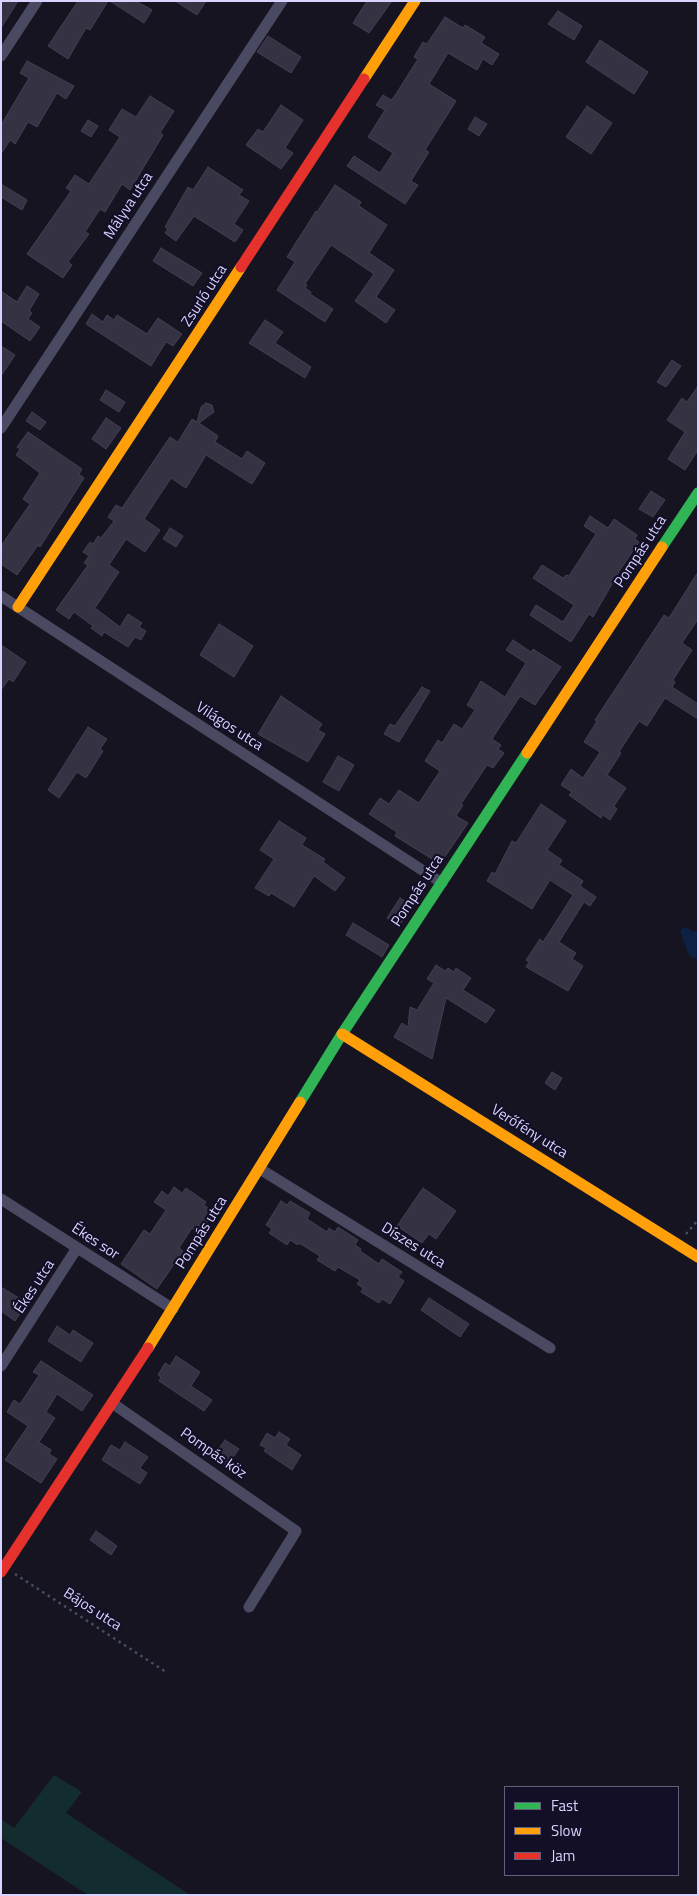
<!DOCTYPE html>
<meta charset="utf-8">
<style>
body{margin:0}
#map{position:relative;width:699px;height:1896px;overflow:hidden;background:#161421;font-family:"Titillium Web",sans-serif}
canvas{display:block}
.frame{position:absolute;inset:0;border:2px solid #d9d4ff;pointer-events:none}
.legend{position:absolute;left:504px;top:1786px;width:175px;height:90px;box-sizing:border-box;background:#130f26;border:1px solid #625e7d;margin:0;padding:6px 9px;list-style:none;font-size:15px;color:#d9d4ff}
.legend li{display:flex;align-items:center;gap:10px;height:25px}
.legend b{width:25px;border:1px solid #625e7d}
</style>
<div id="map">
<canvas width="699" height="1896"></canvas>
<div class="frame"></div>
<ul class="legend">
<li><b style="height:6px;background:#30b455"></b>Fast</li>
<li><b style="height:6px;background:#ff9f0a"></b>Slow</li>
<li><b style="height:6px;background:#e5322d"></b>Jam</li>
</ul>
</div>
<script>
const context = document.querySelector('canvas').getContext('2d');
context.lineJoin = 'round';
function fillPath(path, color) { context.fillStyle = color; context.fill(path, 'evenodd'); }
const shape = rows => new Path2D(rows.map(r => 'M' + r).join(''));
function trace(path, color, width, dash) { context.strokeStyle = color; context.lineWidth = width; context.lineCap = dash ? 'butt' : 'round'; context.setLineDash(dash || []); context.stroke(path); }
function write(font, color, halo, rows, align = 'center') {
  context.font = font + ' "Titillium Web",sans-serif'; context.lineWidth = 4.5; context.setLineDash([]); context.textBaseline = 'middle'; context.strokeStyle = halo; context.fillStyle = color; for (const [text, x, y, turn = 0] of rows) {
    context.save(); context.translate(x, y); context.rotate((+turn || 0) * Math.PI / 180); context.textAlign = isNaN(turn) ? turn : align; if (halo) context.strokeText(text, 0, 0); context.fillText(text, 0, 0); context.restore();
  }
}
fillPath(shape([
 [54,1775,82,1792,66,1813,190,1895,88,1895,1,1838,1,1819,14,1828]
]), '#132c2d');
fillPath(shape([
 [686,927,693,932,698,930,698,958,693,958,688,953,680,930]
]), '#0d2144');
const building = shape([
 [1,1,18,1,1,28,1,1],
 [78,1,108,1,90,30,86,28,68,59,48,46,78,1],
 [110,1,136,1,152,10,144,23,110,1],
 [175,1,206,1,197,15,175,1],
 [367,1,392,1,369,33,353,23,367,1],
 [558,11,582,26,574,40,548,24,558,11],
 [445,17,463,28,465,25,485,37,481,43,499,54,492,65,483,59,477,70,448,53,429,84,456,101,425,150,429,152,411,181,418,185,405,204,347,166,354,156,380,173,393,153,368,137,385,110,376,105,383,95,391,100,394,97,418,59,414,57,423,42,427,44,445,17],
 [268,36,301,57,291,73,257,52,268,36],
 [600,40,648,72,634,94,586,62,600,40],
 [27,61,74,86,66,99,57,93,37,127,28,122,15,144,10,140,1,154,1,125,29,78,20,73,27,61],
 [150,96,174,111,160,133,163,135,130,190,122,184,105,212,100,209,85,232,89,234,68,262,72,265,63,278,27,254,71,191,66,188,75,175,89,184,120,137,109,130,122,109,136,117,150,96],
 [281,105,303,120,285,148,293,153,281,169,246,145,258,129,263,132,281,105],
 [587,106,612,123,591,154,566,137,587,106],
 [475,117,487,124,479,136,468,129,475,117],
 [88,120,98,126,91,137,81,131,88,120],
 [208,167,243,190,239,195,249,201,234,224,243,230,235,242,194,216,176,241,165,233,168,229,165,227,188,187,193,190,208,167],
 [1,184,27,200,22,210,1,197,1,184],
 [335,185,361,202,359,206,387,225,369,253,394,270,376,297,395,310,386,323,355,301,374,274,331,245,305,284,307,285,305,288,311,292,310,294,333,309,325,322,277,290,295,262,287,257,316,211,317,212,335,185],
 [161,248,202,273,193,286,153,261,161,248],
 [27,286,39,294,29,311,32,313,28,319,40,327,30,341,1,321,1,291,17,302,27,286],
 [92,314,103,322,107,315,114,320,117,315,147,334,158,318,182,334,173,346,166,342,151,366,86,324,92,314],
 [265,320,283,332,275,343,311,367,305,378,249,343,265,320],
 [1,346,15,355,1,376,1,346],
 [672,360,681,366,666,387,657,382,672,360],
 [698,386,698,450,685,470,668,459,685,432,667,420,682,398,687,402,698,386],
 [106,390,125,402,119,412,100,400,106,390],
 [206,403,212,405,214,412,199,423,218,436,215,442,242,459,247,451,265,463,252,484,206,455,186,488,171,478,144,519,160,530,145,552,126,539,109,565,119,572,95,608,120,627,128,614,142,623,139,627,146,631,141,640,135,637,128,647,104,632,102,636,91,628,93,626,74,612,69,619,56,610,88,565,84,563,89,556,83,552,90,542,93,544,98,536,101,538,114,521,108,517,116,505,122,508,170,437,178,442,192,419,197,422,201,407,206,403],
 [32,412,46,422,40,430,26,421,32,412],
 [106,418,121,428,106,449,92,439,106,418],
 [28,432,82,469,79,474,84,478,40,547,38,545,17,575,1,564,1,546,30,504,23,499,40,473,16,455,20,449,17,447,28,432],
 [651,491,665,500,653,517,639,509,651,491],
 [590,516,608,528,614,519,637,535,635,539,639,542,620,570,593,617,589,614,571,642,530,615,536,605,563,622,574,605,533,578,542,565,563,578,566,575,569,576,596,534,584,526,590,516],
 [170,528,183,536,176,547,163,539,170,528],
 [698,572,698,619,682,643,692,650,673,680,675,682,672,687,698,704,698,719,665,698,647,726,639,721,619,752,621,753,607,775,626,788,614,806,617,809,610,820,603,815,601,818,569,795,572,792,561,785,571,769,583,778,600,752,584,742,597,721,595,720,664,615,669,618,698,572],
 [219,624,253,646,234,677,200,655,219,624],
 [513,640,531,652,533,649,561,667,535,705,520,696,492,739,501,745,498,749,504,753,493,768,487,765,461,804,463,805,456,816,468,823,440,864,395,836,397,832,369,814,380,798,389,804,399,790,419,803,440,771,425,761,438,740,442,743,454,724,462,729,475,710,467,705,481,681,505,697,526,663,506,650,513,640],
 [1,645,26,662,13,682,9,679,1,690,1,645],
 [422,687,430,691,399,742,384,734,390,724,395,726,422,687],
 [281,696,322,724,318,730,325,734,308,762,258,734,281,696],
 [88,727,107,739,100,749,103,751,86,778,77,772,59,798,48,790,88,727],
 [338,756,354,765,339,791,323,782,338,756],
 [541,804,566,821,547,850,562,860,559,865,583,881,580,886,596,897,590,906,584,902,559,942,576,953,572,959,583,966,568,991,526,967,529,962,526,960,540,939,543,942,573,895,550,880,532,909,487,881,492,872,495,874,512,841,516,843,541,804],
 [279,821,306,838,302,845,325,859,323,862,345,878,335,891,314,876,294,907,271,893,269,896,255,888,274,859,260,850,279,821],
 [400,898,412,905,399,926,387,918,400,898],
 [353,923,389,945,382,957,346,935,353,923],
 [436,965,445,971,448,968,454,972,456,968,471,978,463,990,495,1010,486,1023,446,998,432,1059,394,1037,402,1023,408,1027,410,1007,417,1010,434,983,427,979,436,965],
 [552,1072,562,1078,555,1090,545,1083,552,1072],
 [174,1187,182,1193,186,1188,206,1202,204,1205,208,1208,206,1211,212,1215,200,1233,192,1228,179,1248,183,1251,157,1289,121,1264,144,1230,150,1234,166,1210,154,1202,162,1191,168,1196,174,1187],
 [423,1188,456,1211,436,1239,429,1234,422,1243,397,1226,423,1188],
 [281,1201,287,1205,290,1201,310,1213,307,1219,327,1232,329,1228,335,1232,338,1227,358,1240,355,1245,361,1249,360,1251,379,1264,382,1259,402,1272,398,1277,404,1281,390,1304,382,1299,379,1303,361,1292,363,1288,357,1284,360,1280,338,1267,335,1271,317,1260,320,1256,299,1243,298,1245,290,1240,287,1245,269,1233,272,1229,266,1225,281,1201],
 [1,1287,27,1303,15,1321,1,1311,1,1287],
 [429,1298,469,1324,460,1337,421,1310,429,1298],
 [57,1326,70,1335,73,1330,93,1343,81,1362,48,1341,57,1326],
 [176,1356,200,1372,191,1386,212,1400,204,1411,159,1381,161,1377,158,1375,165,1363,170,1366,176,1356],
 [41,1361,93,1395,82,1411,57,1394,46,1412,55,1418,39,1442,51,1450,49,1454,57,1459,41,1483,5,1460,28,1426,7,1412,14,1400,20,1404,39,1375,33,1372,41,1361],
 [279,1432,290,1439,286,1445,301,1455,292,1470,264,1451,266,1448,260,1445,267,1433,275,1438,279,1432],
 [225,1440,239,1449,227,1466,213,1457,225,1440],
 [125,1442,148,1457,140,1468,147,1473,140,1484,102,1460,111,1445,120,1450,125,1442],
 [96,1531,117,1546,111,1555,90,1540,96,1531]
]);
fillPath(building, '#343243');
trace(building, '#433f54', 1);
trace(shape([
 [686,1234,698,1220],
 [15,1574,166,1672]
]), '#44505f', 2.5, [2.5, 4]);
trace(shape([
 [1,56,37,1],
 [1,428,282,1],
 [1,596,442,883],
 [260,1169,550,1348],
 [1,1199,173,1309],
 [1,1366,77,1248],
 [112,1403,296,1531,249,1607]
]), '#4a4962', 11);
trace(shape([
 [662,547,698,493],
 [300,1102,342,1034,527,753]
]), '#30b455', 11);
trace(shape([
 [364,79,415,1],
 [18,607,241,267],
 [527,753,662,547],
 [342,1034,698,1257],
 [148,1348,300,1102]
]), '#ff9f0a', 11);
trace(shape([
 [241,267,364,79],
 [1,1572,148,1348]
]), '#e5322d', 11);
write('15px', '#d9d4ff', '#130f26', [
 ["Mályva utca",129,206,-57],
 ["Zsurló utca",205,296,-57],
 ["Pompás utca",641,552,-57],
 ["Világos utca",229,727,33],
 ["Pompás utca",418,891,-57],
 ["Verőfény utca",529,1132,32],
 ["Pompás utca",202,1233,-58],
 ["Ékes sor",95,1242,33],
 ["Díszes utca",413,1246,32],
 ["Ékes utca",35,1287,-57],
 ["Pompás köz",213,1454,35],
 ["Bájos utca",92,1610,33]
]);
</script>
